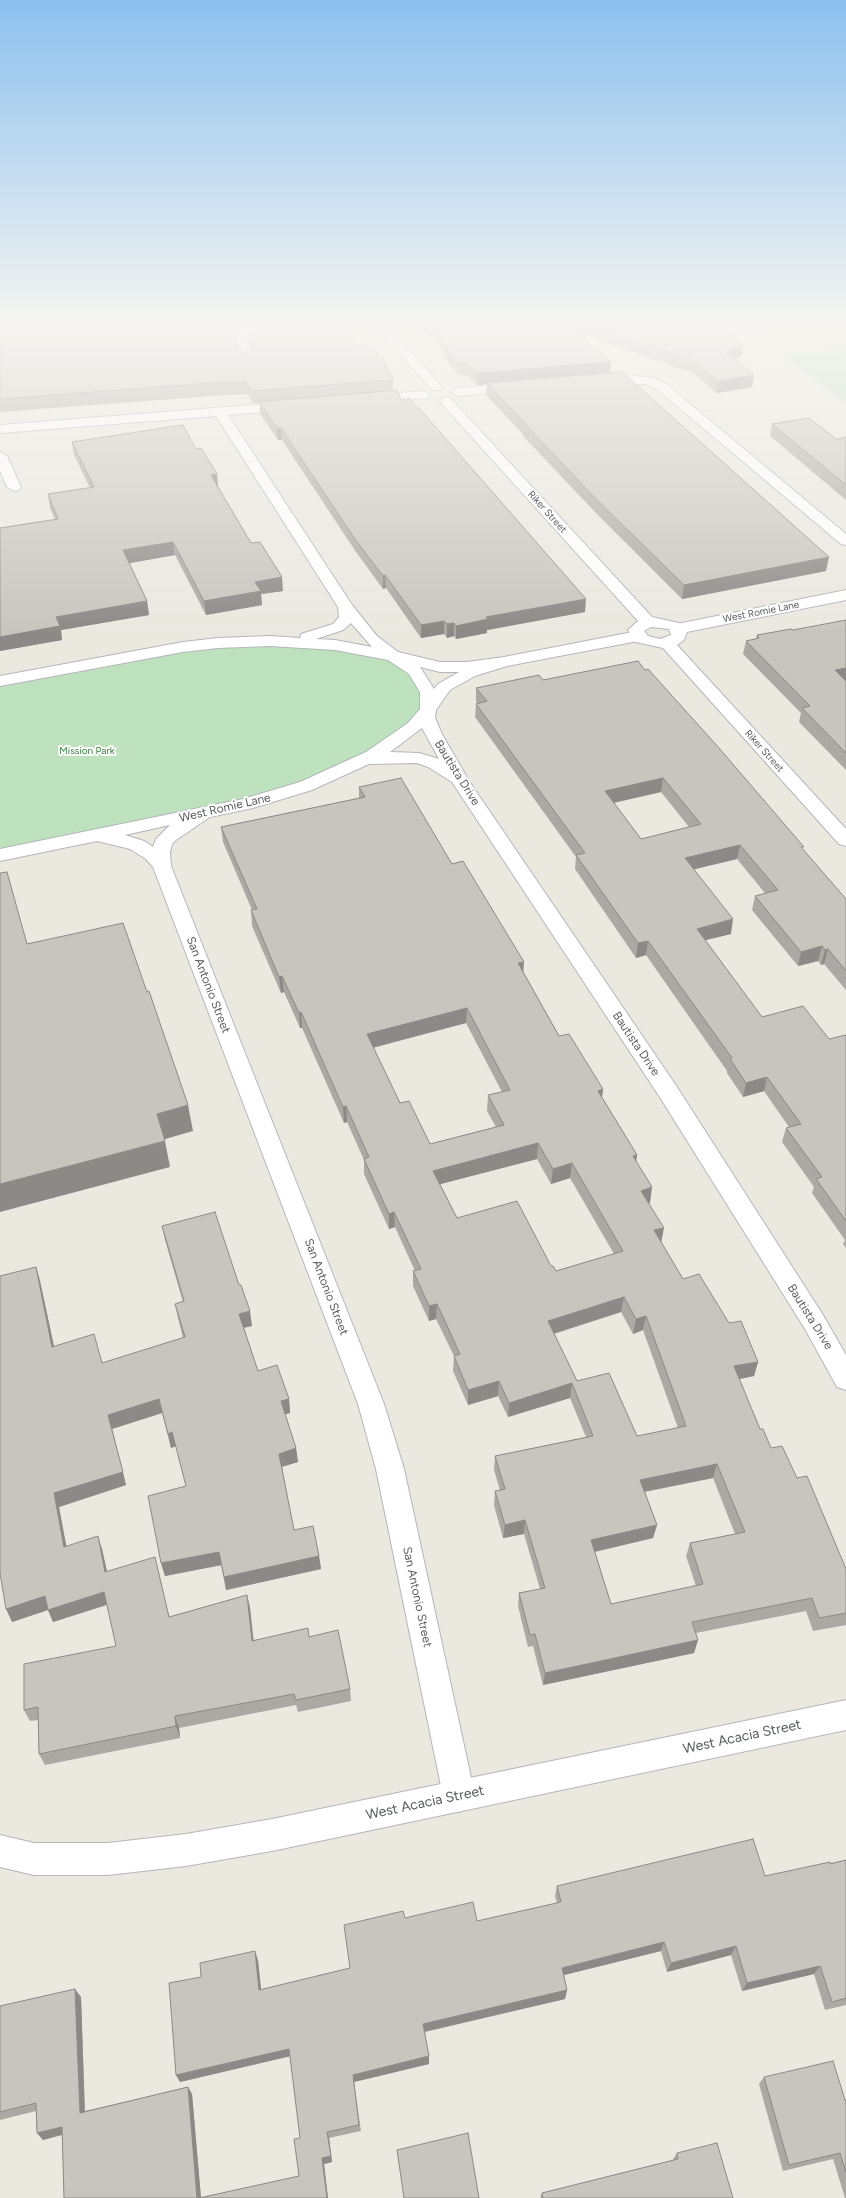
<!DOCTYPE html>
<style>
body{margin:0}
canvas{display:block;background:#ebe8e0}
</style>
<canvas width="846" height="2198"></canvas>
<script>
const context = document.querySelector('canvas').getContext('2d');
context.lineJoin = 'round';
function fillPath(path, color) { context.fillStyle = color; context.fill(path, 'evenodd'); }
const shape = rows => new Path2D(rows.map(r => 'M' + r).join(''));
function trace(path, color, width, dash) { context.strokeStyle = color; context.lineWidth = width; context.lineCap = dash ? 'butt' : 'round'; context.setLineDash(dash || []); context.stroke(path); }
function write(font, color, halo, rows, align = 'center') {
  context.font = font + ' Figtree,sans-serif'; context.lineWidth = 4; context.setLineDash([]); context.textBaseline = 'middle'; context.strokeStyle = halo; context.fillStyle = color; for (const [text, x, y, turn = 0] of rows) {
    context.save(); context.translate(x, y); context.rotate((+turn || 0) * Math.PI / 180); context.textAlign = isNaN(turn) ? turn : align; if (halo) context.strokeText(text, 0, 0); context.fillText(text, 0, 0); context.restore();
  }
}
fillPath(shape([
 [703,325,807,325,712,332],
 [846,347,846,403,780,354],
 [248,641,393,656,428,692,414,727,306,786,0,855,0,681]
]), '#bee1be');
const minor = shape([
 [248,325,303,325,298,328,246,332,252,360,246,364,240,360,235,333,205,335,199,332,205,329,248,325],
 [632,375,653,378,666,384,846,534,846,545,841,544,658,390,646,384,601,384,595,380,601,376,632,375],
 [517,383,523,387,521,390,457,396,451,392,457,388,517,383],
 [424,391,430,395,428,398,370,403,364,399,370,395,424,391],
 [290,402,294,403,296,406,294,409,228,415,352,605,377,636,398,652,440,662,467,662,504,657,638,631,644,633,646,636,644,639,638,641,507,666,475,676,450,690,436,710,435,718,442,734,469,781,677,1087,823,1315,846,1355,846,1390,837,1387,805,1329,661,1099,452,782,428,767,417,763,369,764,312,790,253,808,210,817,176,840,172,844,170,853,171,866,384,1404,404,1469,475,1796,470,1807,459,1812,448,1807,443,1796,376,1469,358,1404,153,867,146,859,130,849,97,841,0,861,0,849,243,799,300,782,366,752,408,723,420,709,420,692,409,674,388,660,335,650,270,646,218,648,183,652,0,686,0,676,183,642,218,638,270,636,300,638,301,634,333,624,339,617,338,607,216,416,0,433,0,425,290,402],
 [351,623,372,647,335,640,316,639,343,630,351,623],
 [420,667,440,672,459,672,438,684,434,689,420,667],
 [422,728,439,759,419,753,390,752,422,728],
 [170,825,156,839,153,847,144,841,125,835,170,825],
 [0,452,7,456,21,487,19,490,14,491,7,487,0,471,0,452],
 [846,590,846,600,677,634,671,632,669,629,671,626,677,624,846,590]
]);
const tertiary = shape([
 [374,325,386,325,440,384,442,387,440,390,432,390,374,325],
 [446,397,450,398,652,617,679,623,687,632,684,640,677,645,846,829,846,846,839,844,663,648,636,642,632,639,628,630,638,621,442,404,440,401,442,398,446,397],
 [651,627,669,629,671,635,660,639,648,636,644,631,651,627],
 [846,1700,846,1730,272,1851,186,1866,108,1875,34,1875,0,1867,0,1835,34,1843,108,1843,186,1834,272,1819,846,1700]
]);
trace(minor, '#b3b6ba', 2);
trace(tertiary, '#b3b6ba', 2);
fillPath(minor, '#fff');
fillPath(tertiary, '#fff');
fillPath(shape([
 [0,325,123,326,133,328,132,325,233,325,237,348,246,353,251,349,248,333,247,325,349,325,357,345,369,350,378,357,393,380,393,391,401,400,585,612,487,630,487,633,456,639,454,636,447,638,444,634,421,638,386,588,383,589,356,552,282,440,278,440,260,414,260,403,253,403,247,394,225,395,0,412],
 [414,325,711,325,742,356,734,359,752,387,717,393,693,373,578,333,610,373,826,571,682,599,595,512,523,436,523,434,486,395,487,384,477,385,467,375,459,375,449,364,434,336,428,336,421,329,418,330],
 [772,424,836,439,846,437,846,500,770,436],
 [72,442,196,449,217,474,218,487,251,543,283,591,261,594,262,605,206,615,175,555,129,563,147,601,149,615,61,630,62,640,0,651,55,519,50,508,48,494,90,488,74,455],
 [757,635,846,681,846,770,799,722,801,713,743,654,746,641,756,639],
 [543,680,803,850,846,899,846,990,824,964,821,965,818,961,798,966,752,910,755,896,765,893,737,859,694,869,731,934,705,940,762,1017,829,1039,846,1035,846,1248,843,1244,845,1240,812,1193,814,1187,782,1142,786,1128,789,1127,764,1091,743,1097,727,1073,727,1071,646,955,636,958,575,869,576,857,475,717,476,704,477,703,476,701,476,688],
 [661,792,689,827,641,839,614,803],
 [359,787,452,864,524,973,559,1036,603,1089,602,1097,637,1155,636,1160,650,1203,648,1203,661,1242,683,1279,729,1323,758,1362,754,1376,739,1379,760,1429,771,1448,797,1478,846,1569,846,1625,813,1631,806,1611,696,1633,698,1640,694,1653,543,1685,533,1646,528,1647,518,1606,519,1593,540,1589,524,1534,503,1538,494,1505,495,1491,500,1490,494,1470,495,1456,586,1437,570,1398,508,1417,498,1396,468,1405,453,1371,454,1356,436,1319,429,1321,413,1286,413,1271,415,1271,395,1227,389,1229,364,1174,364,1160,347,1122,344,1123,302,1028,300,1028,284,992,281,993,252,926,251,910,252,910,223,842,221,827,359,798],
 [466,1023,502,1092,488,1095,487,1111,496,1127,430,1144,400,1103,373,1048],
 [537,1159,551,1184,570,1178,614,1254,556,1271,551,1266,457,1218,440,1184],
 [621,1312,633,1334,643,1330,678,1428,637,1436,577,1381,554,1334],
 [713,1478,735,1534,690,1543,686,1556,696,1586,611,1604,595,1552,653,1538,657,1525,645,1492],
 [162,1226,252,1326,244,1328,258,1371,289,1399,290,1413,285,1414,296,1448,298,1462,282,1467,294,1530,319,1556,321,1569,226,1590,221,1565,165,1576,161,1563,186,1486,176,1446,171,1448,162,1413,112,1429,126,1485,59,1507,66,1546,102,1549,107,1572,158,1570,169,1617,247,1595,250,1608,253,1640,309,1637,350,1689,351,1701,298,1712,296,1705,179,1728,180,1738,45,1765,39,1754,38,1720,30,1721,24,1710,116,1646,107,1605,53,1622,48,1610,12,1622,36,1267,40,1281,54,1346,102,1363,183,1338,178,1318,175,1304,183,1302,165,1240],
 [846,1860,846,2005,825,2010,814,1974,742,1991,731,1955,667,1972,661,1951,564,1975,567,1990,565,1999,425,2032,429,2064,354,2082,361,2131,329,2138,332,2162,324,2164,328,2198,64,2198,62,2135,43,2140,37,2133,36,2111,0,2120,0,2006,81,1997,85,2111,188,2087,192,2094,201,2198,299,2176,300,2138,290,2056,180,2082,176,2075,201,1977,258,1960,261,1990,350,1968,405,1918,477,1921,557,1903,555,1896,557,1886,765,1876],
 [764,2077,846,2100,846,2198,845,2198,833,2159,783,2171,759,2084],
 [677,2153,733,2198,540,2198,542,2193,673,2160,673,2159]
]), '#aca9a4');
fillPath(shape([
 [140,325,221,325,141,331],
 [418,325,421,325,421,329,418,330],
 [428,325,434,325,434,336,428,336],
 [743,344,742,356,723,364,725,352],
 [611,362,610,374,487,383,487,384,477,385,477,373],
 [754,375,752,387,717,393,718,381],
 [277,428,281,428,282,440,278,440],
 [217,474,218,487,212,488,211,475],
 [173,542,175,555,125,564,123,550],
 [829,557,826,571,682,599,684,585],
 [385,575,386,588,383,589,383,576],
 [282,577,283,591,261,594,262,605,206,615,204,601,255,582],
 [586,599,585,612,487,630,487,633,456,639,456,626,486,617],
 [147,601,149,615,61,630,62,640,0,651,0,637,56,617],
 [444,621,444,634,421,638,421,625],
 [454,623,454,636,447,638,447,624],
 [846,668,846,681,835,670],
 [663,778,661,792,603,805,605,791],
 [740,845,737,859,683,872,685,858],
 [733,919,731,934,694,943,697,929],
 [648,941,646,955,636,958,638,943],
 [822,946,818,961,798,966,801,952],
 [828,949,824,964,821,965,825,950],
 [524,962,523,977,518,963],
 [282,976,284,992,281,993,279,977],
 [467,1008,466,1023,367,1049,367,1034],
 [301,1012,302,1028,300,1028,299,1013],
 [767,1077,764,1091,743,1097,746,1083],
 [603,1089,601,1105,598,1091],
 [188,1105,193,1131,162,1140,157,1114],
 [346,1106,347,1122,344,1123,343,1107],
 [165,1141,170,1167,0,1212,0,1184],
 [538,1143,537,1159,433,1186,433,1171],
 [637,1155,635,1170,633,1156],
 [572,1163,570,1178,551,1184,553,1169],
 [652,1187,650,1203,638,1206,641,1191],
 [394,1212,395,1227,389,1229,389,1214],
 [664,1228,661,1243,654,1230],
 [36,1267,40,1281,57,1361,52,1347],
 [624,1297,621,1312,546,1336,548,1321],
 [437,1304,436,1319,429,1321,429,1306],
 [250,1311,252,1326,241,1328,239,1314],
 [646,1316,643,1330,633,1334,636,1319],
 [758,1362,754,1376,730,1381,734,1366],
 [499,1381,498,1396,468,1405,468,1390],
 [572,1383,570,1398,508,1417,509,1403],
 [159,1399,162,1413,112,1429,126,1485,59,1507,69,1560,64,1547,54,1493,108,1415],
 [289,1399,290,1413,283,1415,281,1401],
 [172,1432,176,1446,171,1448,168,1434],
 [296,1448,298,1462,281,1467,279,1454],
 [717,1464,713,1478,637,1493,640,1480],
 [525,1520,524,1534,503,1538,505,1525],
 [657,1525,653,1538,589,1553,591,1540],
 [98,1536,102,1549,110,1585,105,1572],
 [219,1552,222,1565,165,1576,161,1563],
 [319,1556,321,1569,226,1590,224,1577],
 [104,1592,109,1604,53,1622,48,1610,12,1622,6,1609,45,1596],
 [247,1595,250,1608,255,1653,252,1641],
 [698,1640,694,1653,543,1685,545,1673],
 [175,1716,179,1728,180,1738,176,1726],
 [664,1942,661,1951,560,1976,562,1968],
 [736,1946,731,1955,667,1972,671,1963],
 [255,1951,258,1960,262,1998,259,1990],
 [820,1966,814,1974,742,1991,747,1983],
 [75,1989,81,1997,85,2119,80,2113],
 [567,1990,565,1999,423,2032,423,2024],
 [289,2049,291,2056,180,2082,176,2075],
 [429,2056,429,2064,354,2082,361,2131,353,2075],
 [188,2087,192,2094,201,2198,197,2198],
 [62,2127,68,2133,43,2140,37,2133],
 [327,2132,329,2138,332,2162,324,2164,328,2198,327,2198,322,2158]
]), '#8c8a86');
const building = shape([
 [0,325,122,325,123,326,140,329,192,325,233,325,237,348,246,353,253,348,248,325,349,325,357,345,366,345,369,350,375,350,378,357,382,356,393,380,252,391,246,382,224,382,0,399,0,325],
 [435,325,569,325,611,362,477,373,467,363,459,363,449,352,435,325],
 [590,325,711,325,716,329,723,328,743,344,725,352,754,375,718,381,694,361,590,325],
 [622,372,829,557,684,585,596,499,524,423,525,423,487,383,622,372],
 [397,390,401,400,409,398,417,408,419,408,586,599,486,617,488,619,456,626,454,623,447,624,444,621,421,625,385,575,383,576,355,539,281,428,277,428,259,402,397,390],
 [809,418,836,439,846,437,846,485,772,424,809,418],
 [183,425,196,449,201,448,217,474,211,475,251,543,260,542,282,577,255,582,261,591,204,601,173,542,123,550,147,601,56,617,60,626,0,637,0,528,58,519,48,494,94,487,72,442,183,425],
 [846,620,846,668,835,670,846,681,846,753,802,708,810,706,746,641,759,638,757,635,791,629,793,630,846,620],
 [638,661,645,670,648,669,719,748,804,847,801,847,846,899,846,971,828,949,825,950,822,946,801,952,755,896,778,890,740,845,685,858,733,919,697,929,762,1017,803,1006,829,1039,846,1035,846,1221,816,1179,822,1177,786,1128,801,1124,767,1077,746,1083,730,1059,732,1058,648,941,638,943,576,855,585,853,476,704,487,701,476,688,539,675,543,680,638,661],
 [663,778,701,824,641,839,605,791,663,778],
 [401,778,452,864,463,861,524,962,518,963,559,1036,569,1034,603,1089,598,1091,637,1155,633,1156,652,1187,641,1191,664,1228,654,1230,683,1279,699,1274,729,1323,741,1321,758,1362,734,1366,760,1429,763,1429,771,1448,782,1446,797,1478,807,1476,846,1569,846,1613,819,1618,812,1598,692,1622,698,1640,545,1673,535,1634,530,1635,519,1593,545,1588,525,1520,505,1525,495,1491,505,1489,495,1456,593,1436,572,1383,509,1403,499,1381,468,1390,454,1356,460,1354,437,1304,429,1306,413,1271,421,1269,394,1212,389,1214,364,1159,369,1157,346,1106,343,1107,301,1012,299,1013,282,976,279,977,251,910,257,909,221,827,365,797,359,787,401,778],
 [467,1008,510,1090,488,1095,504,1125,430,1144,409,1101,400,1103,367,1034,467,1008],
 [538,1143,553,1169,572,1163,623,1251,556,1271,553,1266,551,1266,517,1201,457,1218,433,1171,538,1143],
 [624,1297,636,1319,646,1316,686,1426,637,1436,609,1373,577,1381,548,1321,624,1297],
 [717,1464,745,1532,690,1543,703,1584,611,1604,591,1540,657,1525,640,1480,717,1464],
 [7,872,27,944,123,923,147,992,149,991,188,1105,157,1114,165,1141,0,1184,0,873,7,872],
 [215,1212,239,1285,241,1285,250,1311,239,1314,258,1371,277,1365,289,1399,281,1401,296,1448,279,1454,294,1530,313,1526,319,1556,224,1577,219,1552,161,1563,148,1496,186,1486,172,1432,168,1434,159,1399,108,1415,123,1472,54,1493,64,1547,98,1536,105,1572,155,1557,169,1617,247,1595,252,1641,308,1628,309,1637,338,1630,350,1689,296,1700,294,1694,175,1716,176,1726,39,1754,38,1707,24,1710,24,1664,116,1646,104,1592,48,1610,45,1596,6,1609,0,1573,0,1276,36,1267,52,1347,94,1334,102,1363,185,1337,175,1304,184,1301,162,1226,215,1212],
 [753,1839,765,1876,830,1862,830,1864,846,1860,846,1998,832,2002,820,1966,747,1983,736,1946,671,1963,664,1942,562,1968,567,1990,423,2024,429,2056,353,2075,359,2125,327,2132,331,2156,322,2158,327,2198,199,2198,299,2176,294,2139,300,2138,289,2049,176,2075,169,1983,201,1977,200,1963,255,1951,259,1990,350,1968,344,1925,403,1911,405,1918,473,1902,477,1921,561,1902,557,1886,753,1839],
 [75,1989,80,2113,188,2087,197,2198,64,2198,62,2127,37,2133,36,2103,0,2112,0,2006,75,1989],
 [833,2061,845,2100,846,2100,846,2172,840,2153,789,2165,764,2077,833,2061],
 [468,2133,479,2198,404,2198,397,2150,468,2133],
 [717,2143,733,2198,543,2198,542,2193,678,2159,677,2153,717,2143]
]);
fillPath(building, '#c8c5bf');
trace(building, '#8c8a86', 1);
const sky = context.createLinearGradient(0, 0, 0, 633);
sky.addColorStop(0, '#8cc0ee');
sky.addColorStop(0.51, '#f6f5f1');
sky.addColorStop(1, '#f6f5f100');
context.fillStyle = sky;
context.fillRect(0, 0, 846, 633);
write('10px', '#595c60', '#fff', [
 ["Riker Street",547,512,48],
 ["West Romie Lane",761,612,-11],
 ["Riker Street",764,751,48]
]);
write('10px', '#3a7d3d', '#fff', [
 ["Mission Park",87,751]
]);
write('12px', '#595c60', '#fff', [
 ["Bautista Drive",457,773,58],
 ["West Romie Lane",225,808,-13],
 ["San Antonio Street",208,985,69],
 ["Bautista Drive",636,1044,56],
 ["San Antonio Street",326,1287,69],
 ["Bautista Drive",810,1317,58],
 ["San Antonio Street",417,1597,78]
]);
write('14px', '#595c60', '#fff', [
 ["West Acacia Street",742,1737,-12],
 ["West Acacia Street",425,1803,-12]
]);
</script>
